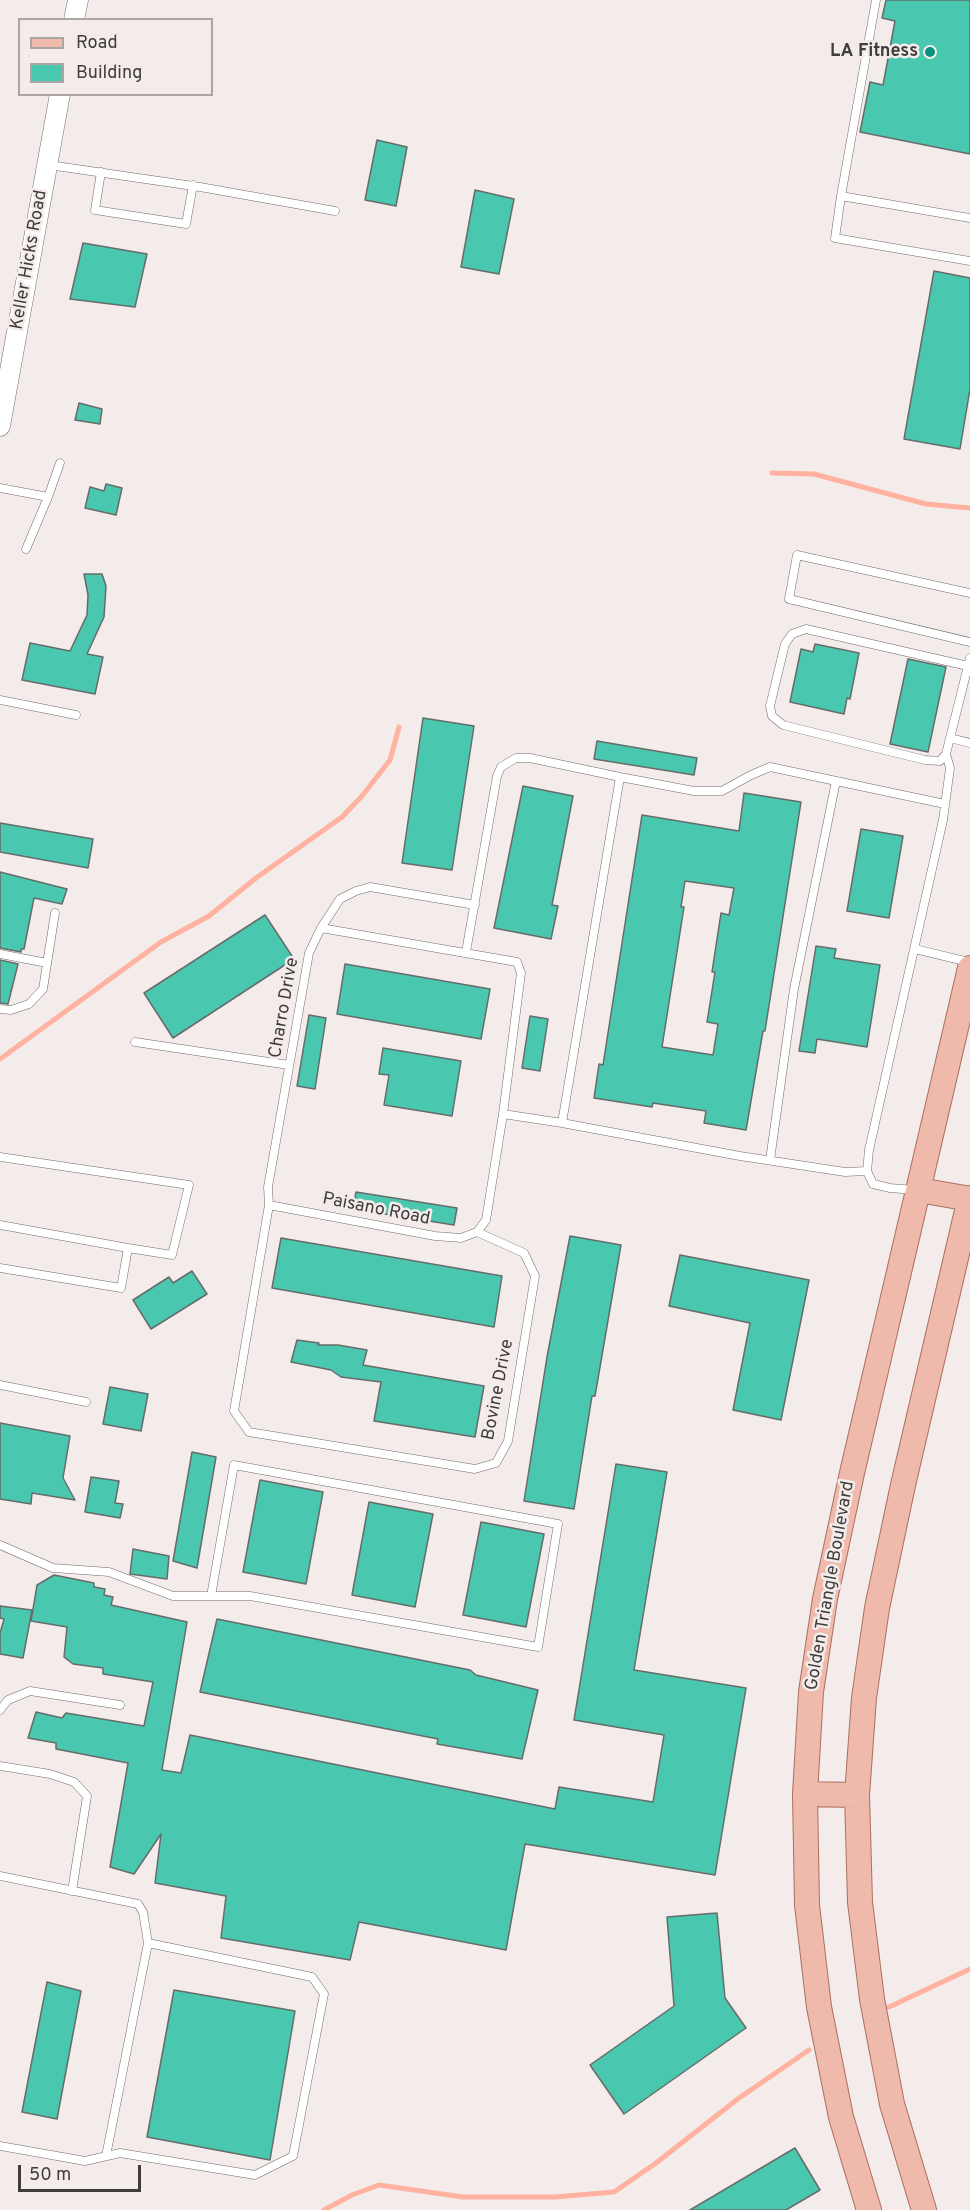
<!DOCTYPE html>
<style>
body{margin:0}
#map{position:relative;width:970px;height:2210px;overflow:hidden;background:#f3ecea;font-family:Overpass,sans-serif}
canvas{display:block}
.legend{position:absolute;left:18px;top:18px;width:195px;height:78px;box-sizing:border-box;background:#f3ecea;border:2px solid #aba6a4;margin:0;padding:8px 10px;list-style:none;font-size:18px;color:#3f3c3b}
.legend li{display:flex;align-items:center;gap:12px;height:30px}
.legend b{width:30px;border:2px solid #aba6a4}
.scale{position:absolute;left:18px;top:2165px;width:123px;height:27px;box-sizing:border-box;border:3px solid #3f3c3b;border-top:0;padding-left:8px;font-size:18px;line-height:21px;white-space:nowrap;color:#3f3c3b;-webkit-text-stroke:4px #f3ecea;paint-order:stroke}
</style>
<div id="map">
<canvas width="970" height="2210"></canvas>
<ul class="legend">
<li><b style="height:8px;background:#efb9ac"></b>Road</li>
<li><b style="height:16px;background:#4ac7af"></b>Building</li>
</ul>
<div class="scale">50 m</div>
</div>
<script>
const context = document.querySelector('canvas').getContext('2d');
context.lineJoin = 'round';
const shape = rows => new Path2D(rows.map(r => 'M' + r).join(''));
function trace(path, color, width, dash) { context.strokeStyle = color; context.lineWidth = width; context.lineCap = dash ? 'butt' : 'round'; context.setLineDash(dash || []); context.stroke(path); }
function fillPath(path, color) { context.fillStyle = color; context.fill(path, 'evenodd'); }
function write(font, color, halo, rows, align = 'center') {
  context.font = font + ' Overpass,sans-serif'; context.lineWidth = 5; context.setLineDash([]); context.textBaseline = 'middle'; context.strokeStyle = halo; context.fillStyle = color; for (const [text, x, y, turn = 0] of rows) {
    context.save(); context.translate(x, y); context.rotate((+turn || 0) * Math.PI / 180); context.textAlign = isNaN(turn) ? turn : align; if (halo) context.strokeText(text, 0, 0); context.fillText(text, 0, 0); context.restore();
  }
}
trace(shape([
 [772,473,814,474,926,504,970,508],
 [0,1059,161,942,209,916,256,878,342,817,362,796,390,760,399,727],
 [889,2007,970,1969],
 [324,2210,352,2195,379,2185,463,2197,555,2197,614,2192,656,2163,739,2098,809,2050]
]), '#feb29f', 5);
const building = shape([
 [886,0,970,0,970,154,860,132,870,82,883,85,895,21,882,18,886,0],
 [377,140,407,147,396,206,365,200,377,140],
 [475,190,514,199,499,274,461,267,475,190],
 [83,243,147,254,135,307,70,299,83,243],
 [934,271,970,278,970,389,960,449,904,439,934,271],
 [79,403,102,409,100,424,75,420,79,403],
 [106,484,122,488,116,515,85,508,90,487,104,491,106,484],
 [84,574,102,574,106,586,104,617,87,654,103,657,95,694,22,680,30,643,70,651,87,615,88,595,84,574],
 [815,644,859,653,850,699,847,698,844,714,790,702,801,649,813,652,815,644],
 [908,659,946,667,928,752,890,744,908,659],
 [423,718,474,726,452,870,402,863,423,718],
 [597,741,697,758,694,775,594,759,597,741],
 [523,786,573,796,552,905,558,906,551,939,494,928,523,786],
 [744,793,801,802,765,1031,763,1031,746,1130,704,1123,706,1111,653,1103,652,1107,594,1098,599,1064,603,1065,642,815,739,831,744,793],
 [685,881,734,888,729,915,721,913,712,972,715,972,707,1022,718,1024,713,1055,662,1047,684,907,681,907,685,881],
 [0,823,93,839,88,868,0,852,0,823],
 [861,829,903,836,889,918,847,911,861,829],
 [0,872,67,889,62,904,34,898,24,949,21,949,21,952,0,948,0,872],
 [265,915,294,959,173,1038,144,993,265,915],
 [816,946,836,949,834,958,880,965,867,1047,817,1039,815,1053,799,1051,816,946],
 [0,960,18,964,8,1004,0,1003,0,960],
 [345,964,490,989,481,1039,337,1014,345,964],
 [309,1015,326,1018,315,1089,297,1086,309,1015],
 [530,1016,548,1019,540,1071,522,1068,530,1016],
 [383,1048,461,1061,452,1116,384,1105,389,1075,379,1074,383,1048],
 [356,1192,457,1208,454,1225,353,1209,356,1192],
 [570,1236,621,1245,595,1396,592,1396,574,1509,524,1501,547,1357,570,1236],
 [281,1238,502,1276,494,1327,272,1288,281,1238],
 [680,1255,809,1280,781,1420,733,1410,750,1323,669,1306,680,1255],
 [192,1271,207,1294,151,1329,133,1300,169,1277,173,1283,192,1271],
 [297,1340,319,1343,318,1345,338,1345,367,1350,363,1365,484,1386,475,1437,374,1421,381,1382,341,1377,331,1370,291,1362,297,1340],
 [110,1387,148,1394,141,1431,103,1424,110,1387],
 [0,1423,70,1436,63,1478,75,1500,32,1493,31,1504,0,1499,0,1423],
 [192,1452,216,1457,197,1568,173,1561,192,1452],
 [616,1464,667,1472,634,1670,746,1688,715,1875,525,1844,506,1950,359,1922,350,1960,221,1938,226,1896,155,1883,161,1834,134,1874,110,1867,128,1763,56,1749,56,1743,28,1738,36,1712,62,1718,66,1713,144,1726,153,1682,103,1674,103,1668,73,1664,64,1657,67,1627,31,1621,37,1585,54,1575,94,1583,94,1587,105,1589,104,1595,113,1597,111,1605,187,1622,162,1770,181,1773,190,1735,555,1809,559,1787,653,1802,664,1735,574,1720,616,1464],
 [91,1477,119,1481,115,1503,123,1504,120,1518,85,1512,91,1477],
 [260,1480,323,1492,306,1584,243,1572,260,1480],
 [369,1502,433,1514,415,1607,352,1595,369,1502],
 [481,1522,544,1534,526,1627,463,1615,481,1522],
 [133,1549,169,1556,167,1579,130,1574,133,1549],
 [0,1606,32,1610,23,1658,0,1654,0,1633,4,1619,0,1618,0,1606],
 [217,1619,470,1670,476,1675,538,1690,522,1759,437,1744,438,1739,200,1692,217,1619],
 [717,1913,725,1998,746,2028,624,2114,590,2065,674,2006,667,1917,717,1913],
 [47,1982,81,1991,57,2119,22,2112,47,1982],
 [174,1990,295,2011,270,2160,147,2137,174,1990],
 [795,2148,820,2190,786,2210,690,2210,795,2148]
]);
fillPath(building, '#4ac7af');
trace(building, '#666c6a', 1.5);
const service = shape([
 [49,165,200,187,335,211],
 [101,172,95,210,186,224,193,185],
 [841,196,876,0],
 [970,218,841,196,835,238,970,261],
 [0,488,48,497,26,549],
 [48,497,60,463],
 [970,593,797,555,789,599,970,642],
 [970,658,950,738,970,743],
 [0,700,76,715],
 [950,738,946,754,940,761,925,760,783,725,772,716,770,706,785,644,792,634,806,629,968,666],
 [321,928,517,962,521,973,503,1114,486,1220,477,1232,524,1253,535,1276,508,1441,496,1463,475,1469,249,1432,234,1411,269,1205,268,1187,309,953,321,928],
 [321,928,340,899,356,891,370,887,475,905],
 [915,949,969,962],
 [466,952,497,776,501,767,516,758,530,758,620,777],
 [0,954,47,963],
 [0,1009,11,1010,29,1004,43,989,55,913],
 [135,1042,289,1065],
 [503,1114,562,1123],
 [0,1157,189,1185,172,1255,128,1248,121,1288,0,1268],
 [770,1160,794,989,836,781],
 [867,1171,845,1172,740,1156,562,1123,620,777,694,791,722,791,751,775,770,767,945,804],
 [915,1190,890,1188,873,1184,867,1171,869,1150,943,820,950,768,946,754],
 [269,1205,435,1236,461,1238,477,1232],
 [0,1225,128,1248],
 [0,1385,86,1402],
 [0,1545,53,1568,109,1572,173,1596,250,1596,538,1647,558,1524,234,1465,211,1596],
 [0,1710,8,1700,30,1691,120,1705],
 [0,1766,50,1774,74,1782,87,1796,72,1891],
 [0,1876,138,1904,143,1912,148,1943,312,1977,324,1994,293,2156,255,2175,120,2153,85,2161,0,2146],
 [106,2156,148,1943]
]);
const tertiary = shape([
 [74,20,78,0],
 [0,426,60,94]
]);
const primary = shape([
 [919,1190,970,1199],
 [805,1794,857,1795],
 [869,2210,841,2117,819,2007,807,1905,805,1794,811,1692,825,1599,852,1473,970,968],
 [924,2210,892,2104,872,1999,860,1902,857,1795,864,1698,877,1608,903,1485,970,1198]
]);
trace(service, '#716a69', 9);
trace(tertiary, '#716a69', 21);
trace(primary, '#ab6f60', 26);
trace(service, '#fff', 8);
trace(tertiary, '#fff', 20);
trace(primary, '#efb9ac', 24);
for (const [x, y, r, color] of [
 [930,52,6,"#06927d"]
]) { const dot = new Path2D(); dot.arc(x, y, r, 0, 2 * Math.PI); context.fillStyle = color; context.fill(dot); trace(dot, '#f3ecea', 2); }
write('bold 18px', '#3f3c3b', '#f3ecea', [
 ["LA Fitness",918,52]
], 'right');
write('18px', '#3f3c3b', '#f3ecea', [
 ["Keller Hicks Road",30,260,-80],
 ["Charro Drive",285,1008,-80],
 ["Paisano Road",376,1210,11],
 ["Bovine Drive",499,1390,-79],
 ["Golden Triangle Boulevard",831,1586,-80]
]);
</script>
